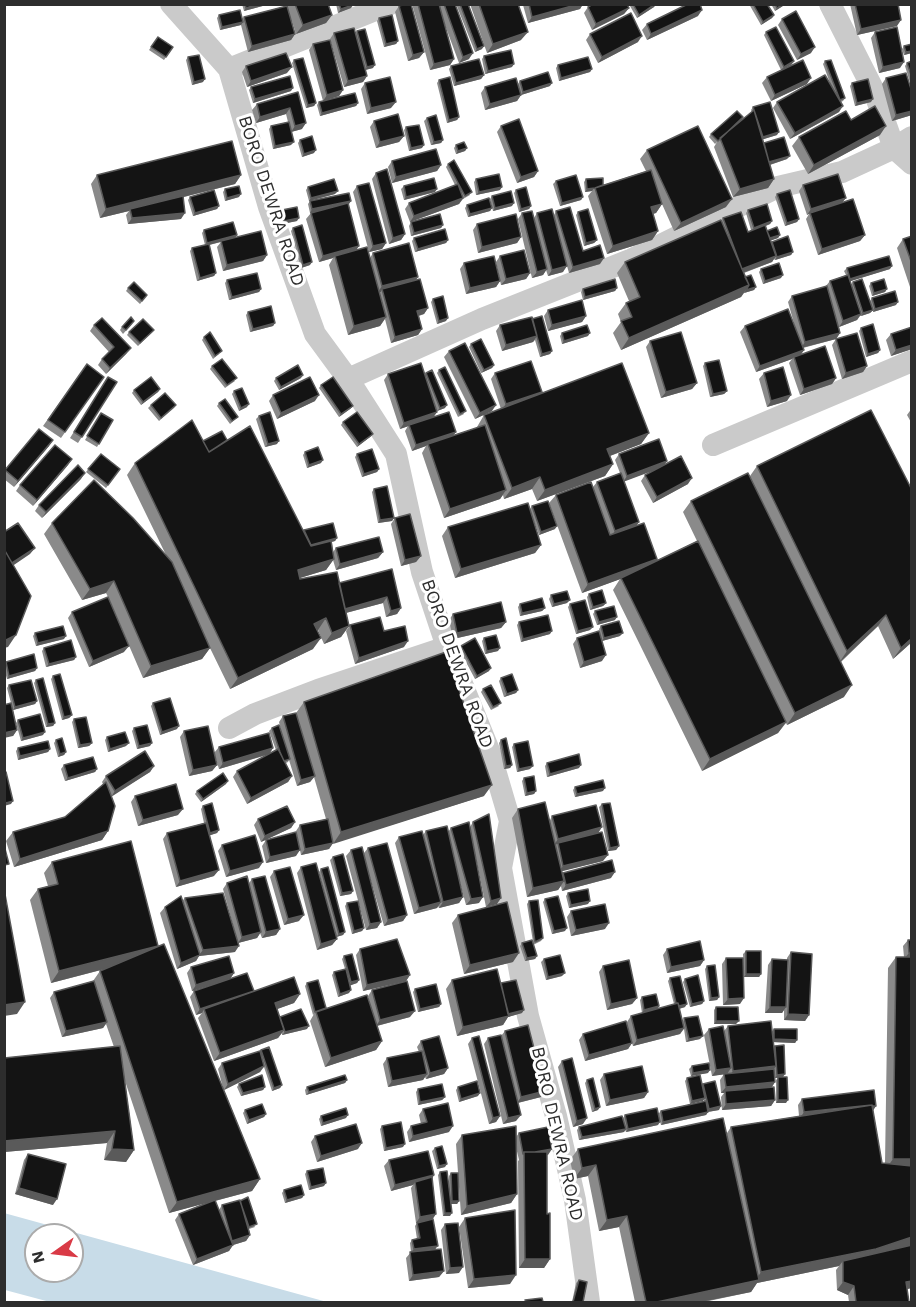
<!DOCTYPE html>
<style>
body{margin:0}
#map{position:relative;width:916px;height:1307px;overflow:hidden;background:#fff;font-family:"Work Sans",sans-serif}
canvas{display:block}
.frame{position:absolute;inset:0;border:6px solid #2d2d2d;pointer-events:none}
.north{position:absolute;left:24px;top:1223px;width:60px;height:60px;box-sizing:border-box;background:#fff;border:2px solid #ababab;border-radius:50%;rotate:256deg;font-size:16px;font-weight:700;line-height:24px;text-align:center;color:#2d2d2d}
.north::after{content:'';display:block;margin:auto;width:21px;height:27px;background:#d93a46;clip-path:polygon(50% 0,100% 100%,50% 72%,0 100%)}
</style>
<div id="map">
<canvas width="916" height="1307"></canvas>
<div class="frame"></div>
<div class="north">N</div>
</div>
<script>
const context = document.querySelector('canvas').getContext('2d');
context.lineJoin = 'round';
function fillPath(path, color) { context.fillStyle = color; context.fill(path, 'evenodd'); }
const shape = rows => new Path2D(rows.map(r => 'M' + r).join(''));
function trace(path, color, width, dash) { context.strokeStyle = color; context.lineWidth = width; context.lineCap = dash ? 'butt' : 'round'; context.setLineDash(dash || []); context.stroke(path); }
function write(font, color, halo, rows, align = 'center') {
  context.font = font + ' "Work Sans",sans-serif'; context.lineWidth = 6; context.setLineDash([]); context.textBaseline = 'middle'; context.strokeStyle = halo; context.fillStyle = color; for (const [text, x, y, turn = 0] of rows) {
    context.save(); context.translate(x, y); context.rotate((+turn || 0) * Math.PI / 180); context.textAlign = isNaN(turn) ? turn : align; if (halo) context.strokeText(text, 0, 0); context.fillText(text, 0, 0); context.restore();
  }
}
fillPath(shape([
 [4,1213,327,1302,50,1302,5,1290],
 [36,1235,72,1235,72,1271,36,1271]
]), '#c8dce8');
trace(shape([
 [171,4,229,69,269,207,315,334,348,379,396,454,422,572,447,647,490,753,510,821,501,868,528,1016,556,1116,575,1200,589,1302],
 [830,4,874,91,894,148,912,164],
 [229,69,390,4],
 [348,379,482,319,630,260,778,187,842,172,894,148,912,137],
 [713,445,912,361],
 [229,728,255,714,318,690,447,647]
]), '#cacaca', 22);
fillPath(shape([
 [242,4,270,4,244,11],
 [286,4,328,4,332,15,326,23,296,34,291,18,295,34,291,40,248,52,241,25,220,30,217,18,219,15,242,20,244,17,286,6],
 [336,4,353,4,351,8,338,13],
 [412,4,455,4,469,59,459,63,442,17,454,59,450,65,430,70],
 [456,4,468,4,482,49,475,52],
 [470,4,518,4,521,40,487,53],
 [583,4,580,9,528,23,523,5],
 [631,4,656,4,654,7,637,18,630,6],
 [749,4,767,4,774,15,772,18,761,25],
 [771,4,786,4,775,11],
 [850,4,898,4,897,26,857,35],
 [399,6,424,52,419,58,408,61,395,12],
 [588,7,629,8,624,14,592,30,584,13],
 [698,16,647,40,642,30,647,24],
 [379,18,398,41,396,44,384,47,377,21],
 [782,19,811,53,797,60,778,25],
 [357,31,373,68,365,70,367,76,363,82,344,87,330,39,334,33,355,34],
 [766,32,807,84,771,101,762,83,767,77,781,70,764,35],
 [875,32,900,68,879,73,871,38],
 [590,34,638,42,598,63,586,40],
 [158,37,173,47,164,60,149,50],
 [313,44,343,90,339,96,323,101,309,50],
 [912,44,912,53,904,55,902,49,904,46],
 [484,56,512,67,485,74,482,59],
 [188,57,203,82,192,85,186,60],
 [294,60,316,103,314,106,306,108,292,63],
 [825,61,845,98,843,101,841,102,839,112,790,139,773,108,777,102,830,83,823,64],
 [912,61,912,86,911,86,905,66,907,63],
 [558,65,592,69,590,72,559,81,556,68],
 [246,66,287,73,247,87,242,72],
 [451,66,484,75,481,79,454,86,449,69],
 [886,78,912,115,892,121,882,84],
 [439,80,459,117,457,120,447,123,437,83],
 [520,81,550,86,521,95,517,101,485,110,481,93,485,87,518,84],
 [365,83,391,108,367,114,361,89],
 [852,83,871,102,855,106,850,86],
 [251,87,291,91,253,103,249,90],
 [298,92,302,129,291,132,291,145,273,149,269,129,271,126,288,122,286,114,256,123,252,110,257,104],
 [319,102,358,103,356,106,320,116,317,105],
 [753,107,777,135,763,139,764,143,787,159,770,165,774,179,768,188,733,197,714,147,717,142,715,144,709,137,711,134,743,117,735,126,752,112,751,110],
 [427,118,443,140,441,143,431,145,424,121],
 [851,120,880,135,808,174,792,146,799,137],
 [374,121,404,136,399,142,376,148,370,127],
 [501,126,538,171,534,177,517,183,497,132],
 [406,127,422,148,409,151,404,130],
 [300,140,314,153,302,157,298,143],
 [456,145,467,148,465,151,456,154,454,148],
 [647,150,726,207,674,231,662,204,656,213,653,214,658,231,652,240,607,254,588,196,592,191,585,192,584,182,586,179,603,185,646,171,640,159],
 [392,161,441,165,437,171,392,183,388,167],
 [448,164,470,195,463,199,459,204,410,222,405,209,409,203,455,185,446,167],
 [376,173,405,234,401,240,389,244,372,179],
 [97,175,241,175,235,184,184,197,181,219,128,224,126,215,129,211,100,218,91,184],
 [476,179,500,190,476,195,474,182],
 [556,181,583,197,581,200,560,206,553,184],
 [803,185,846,198,842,202,865,235,860,241,818,255,806,219,809,214,807,215,799,191],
 [357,186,386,243,382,249,369,252,353,192],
 [404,186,435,192,404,200,401,189],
 [308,187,335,194,309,201,306,190],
 [225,189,239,197,225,201,223,192],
 [516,190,531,206,529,209,519,212,514,193],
 [777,194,799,219,797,222,785,226,775,197],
 [492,196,512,206,493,211,490,199],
 [190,197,219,206,217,209,193,216,188,200],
 [310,201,351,201,348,204,357,250,370,258,373,253,416,280,428,308,424,314,419,316,422,329,418,335,391,343,385,319,380,326,348,335,329,265,333,258,319,262,306,219,311,213,315,211,310,213,308,204],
 [467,205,492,208,490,211,468,217,465,208],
 [282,210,297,221,282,224,280,213],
 [748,210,772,221,770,224,766,226,767,231,780,235,778,238,771,240,771,242,793,252,791,255,775,260,774,259,772,262,744,273,745,277,756,287,754,290,744,293,741,297,621,350,613,333,621,322,618,314,626,303,629,301,617,273,625,262,721,221,723,218,748,232,751,230,746,213],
 [556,211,583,251,600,264,569,273,565,259,563,272,548,276,546,270,543,275,532,278,518,219,522,213,534,218,537,213,554,215],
 [578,212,597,240,594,243,584,246,576,215],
 [411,222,443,225,441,228,411,236,409,226],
 [477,224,521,237,517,243,478,253,473,230],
 [293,228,310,265,301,268,291,231],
 [204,230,235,238,267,255,263,261,223,271,217,247,221,242,209,245,216,273,214,276,197,281,190,251,192,248,205,245,202,233],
 [912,236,912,290,911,290,897,248,903,239],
 [414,238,448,240,446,243,415,252,412,241],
 [500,256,530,273,526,279,501,285,496,262],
 [464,263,500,281,496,287,466,294,460,269],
 [847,268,890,269,850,281,851,285,853,282,870,301,872,298,896,305,873,312,873,310,870,313,861,316,860,316,857,320,839,327,840,333,836,339,803,348,804,350,801,354,836,378,832,384,800,395,789,363,792,359,756,372,740,332,745,326,795,327,788,302,792,296,825,287,830,281,846,275,844,271],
 [761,269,781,278,763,284,759,272],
 [227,280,261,289,259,292,229,300,225,283],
 [871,283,887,289,885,292,872,296,869,286],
 [128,288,147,295,140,304,126,291],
 [617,288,615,291,583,300,581,292,583,289],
 [433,299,446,321,437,324,431,302],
 [548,310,586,316,582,322,548,331,544,316],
 [248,312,275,323,273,326,250,332,246,315],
 [532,317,552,351,550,354,540,357,535,340,533,342,502,351,496,331,500,325],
 [132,324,123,334,120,330,122,327],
 [94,325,131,348,126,354,106,374,98,365,102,359,109,352,90,331],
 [912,327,912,349,891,356,886,340,891,334],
 [861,328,880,350,878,353,866,357,859,331],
 [129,332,151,333,138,346,127,335],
 [562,333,588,336,562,344,560,336],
 [204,337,219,354,213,359,202,340],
 [836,339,867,366,863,372,842,379,832,345],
 [650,341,697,383,692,389,661,398,646,347],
 [471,344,494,365,492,368,481,373,469,347],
 [449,351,492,411,475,419,444,357],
 [705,363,727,391,724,394,710,397,703,366],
 [87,364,104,377,61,438,43,426],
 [212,366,235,381,225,388,210,369],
 [439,370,464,414,458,417,437,373],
 [426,373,445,408,437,411,432,398,433,417,456,432,453,435,477,428,477,427,484,415,501,409,491,379,495,373,540,394,649,433,641,444,610,456,613,464,605,476,537,501,532,489,504,499,503,495,500,499,444,518,422,453,426,446,412,451,405,431,408,426,400,429,384,380,388,374,424,375],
 [764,373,787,401,767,407,759,379],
 [276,378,301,378,279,390,274,381],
 [117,382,78,443,70,438,104,383],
 [321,385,353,406,350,409,339,417,319,388],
 [160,389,158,392,141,405,132,393,134,390],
 [234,391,247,407,239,411,232,394],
 [273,395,315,401,277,419,269,401],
 [219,403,238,417,230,424,217,406],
 [151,405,176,405,174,408,159,421,148,408],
 [912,408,912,424,907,415],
 [101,413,113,420,97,447,85,440],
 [259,416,277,444,265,447,256,419],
 [343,422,373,434,370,437,357,447,341,425],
 [39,429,49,446,14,487,4,479,4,471],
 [227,440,303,531,337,538,335,541,332,542,333,552,336,548,383,552,378,558,336,570,333,560,326,570,300,578,300,579,339,583,392,569,401,608,397,614,386,617,383,603,346,613,349,626,341,637,324,644,318,630,317,630,313,649,230,689,210,648,202,659,143,678,109,599,124,652,89,667,68,618,72,612,108,597,106,593,82,600,44,534,52,523,166,555,127,475,135,463,203,441],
 [305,452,321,463,307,468,303,455],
 [101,454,120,469,106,488,86,472],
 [357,454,379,469,377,472,362,477,355,457],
 [619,454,664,465,688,484,653,503,641,481,645,475,656,469,624,481,636,526,657,559,656,561,697,541,683,512,691,501,750,476,757,466,912,642,893,659,878,626,841,662,844,697,787,725,786,723,778,733,702,771,613,590,620,579,582,593,549,503,556,495,593,487,597,482,620,473,615,460],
 [68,465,33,506,16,491,20,485],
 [81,479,42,518,35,511,39,505],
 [374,489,394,518,392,521,378,523,372,492],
 [532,506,555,529,539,535,530,511,541,545,535,553,455,578,442,536,448,527,530,509],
 [395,518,421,556,416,562,401,566,391,524],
 [589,594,606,603,603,606,590,610,587,597],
 [551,595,567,603,552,607,549,599],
 [520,604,545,608,542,611,520,616,518,607],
 [570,604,590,630,576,634,568,607],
 [595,611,615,620,597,625,593,614],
 [453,614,506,622,501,628,453,639,449,620],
 [519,622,550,634,521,642,517,625],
 [350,625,384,631,404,647,355,664,346,631],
 [601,626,620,636,602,641,602,661,580,668,573,644,577,638,601,639,599,629],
 [35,633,64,639,36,646,33,636],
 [484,638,498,651,485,654,482,641],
 [461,646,489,671,475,679,459,649],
 [44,648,76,657,74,660,46,667,42,651],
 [6,662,37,668,35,671,7,679,4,669,4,663],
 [53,676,72,715,69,718,62,720,51,679],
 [501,678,518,690,516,693,504,697,499,681],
 [36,680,55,723,53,726,46,727,34,683],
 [9,685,37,701,35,704,13,710,17,730,13,736,11,703,7,688],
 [483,689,499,706,491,710,481,692],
 [304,702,484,796,333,843,329,849,301,855,296,831,300,825,326,819,314,777,310,782,297,786,289,760,288,762,286,763,292,776,288,782,247,804,233,777,237,771,267,755,219,769,214,753,219,747,273,748,270,753,276,750,269,731,272,728,281,731,279,722,283,716,296,713],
 [153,703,177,729,160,735,151,706],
 [74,719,92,743,89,746,78,748,72,722],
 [18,720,43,735,21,741,16,723],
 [134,728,150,746,137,749,132,731],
 [184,731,217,765,212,771,189,776,180,737],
 [107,737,126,746,108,752,105,740],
 [56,740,66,752,64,755,58,757,54,743],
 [501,740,512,765,510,768,504,769,499,743],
 [514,744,530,769,517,772,512,747],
 [18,748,50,749,48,752,18,760,16,751],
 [547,763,579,768,547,777,545,766],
 [64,765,97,769,95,772,65,781,61,769],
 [154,766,150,772,111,796,108,831,102,840,14,867,6,841,13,832,65,817,103,784,102,782,106,776],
 [524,778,536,791,534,794,525,796,522,781],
 [226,784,201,802,195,794,197,791],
 [575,787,603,791,575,797,573,790],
 [135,796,178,815,138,826,131,802],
 [602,804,619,846,616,850,608,851,599,807],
 [203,806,219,830,217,833,210,835,214,876,176,887,163,839,167,833,204,823,201,809],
 [518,809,550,820,552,816,602,827,598,833,603,861,561,871,562,874,563,873,611,878,562,891,561,886,558,890,527,897,512,818],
 [258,819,295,822,291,828,261,842,254,825],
 [473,822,497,904,486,907,476,858,479,903,466,905,459,879,463,897,459,903,439,908,438,906,437,908,414,914,395,843,399,837,423,835,426,831,448,832,451,828,470,827],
 [266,840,296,856,266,863,262,846],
 [222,845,259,868,226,877,218,851],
 [368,848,407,915,403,921,384,926,369,874,381,922,377,928,366,930,346,856,351,850,364,853],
 [333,857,353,891,351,894,340,896,330,860],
 [52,862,158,946,223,1088,218,1069,222,1063,260,1052,261,1050,282,1085,280,1088,272,1091,264,1067,260,1072,224,1090,260,1179,252,1191,215,1201,219,1210,222,1205,240,1200,255,1227,249,1229,250,1235,246,1241,233,1245,229,1251,193,1265,175,1220,179,1214,205,1203,169,1213,125,1081,134,1150,126,1162,104,1160,107,1143,4,1152,4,1058,114,1047,106,1024,103,1028,62,1037,50,998,54,992,93,981,100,971,105,969,51,983,30,900,38,889,48,886,44,873],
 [301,867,337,939,332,945,317,950,297,873],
 [321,869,345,932,343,935,336,937,319,872],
 [274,871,299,921,284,925,270,877],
 [252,879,280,929,276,935,262,938,260,933,257,938,238,943,223,889,227,883,249,883],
 [568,893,588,904,569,908,566,896],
 [185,898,235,952,199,956,196,961,177,969,160,913,165,907,183,900],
 [545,899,565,931,552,934,543,902],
 [529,901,543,938,541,941,533,945,537,956,535,959,525,961,520,946,522,943,533,942,527,904],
 [347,903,364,928,362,931,352,934,345,906],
 [571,911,605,929,571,936,567,917],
 [458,915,513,962,464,974,452,923],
 [908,940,912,940,907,1289,909,1302,849,1302,848,1295,837,1290,836,1270,839,1266,757,1283,751,1292,704,1302,635,1302,619,1227,599,1231,588,1176,574,1179,570,1160,578,1149,727,1133,731,1127,799,1116,798,1105,802,1099,876,1106,873,1110,882,1163,885,1164,888,968,896,957,904,957,903,946],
 [360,949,410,975,406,981,410,1017,377,1026,382,1041,376,1050,325,1067,310,1021,314,1014,313,1015,305,986,307,983,326,1008,372,1011,368,996,372,990,394,984,363,991,356,955],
 [667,949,704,960,700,966,667,973,663,955],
 [746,951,761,974,759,977,744,977,743,954],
 [791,952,809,1015,805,1021,784,1020,784,1010,782,1013,765,1013,768,965,772,959,787,960,787,958],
 [344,956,359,980,357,983,350,985,349,993,338,997,332,975,334,972,345,969,342,959],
 [726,958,740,1004,723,1005,722,964],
 [544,959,562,976,546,980,541,962],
 [603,966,637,998,632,1004,607,1010,599,972],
 [707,966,719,997,717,1000,709,1001,705,969],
 [191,967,234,973,230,979,253,992,300,994,294,1003,277,1009,280,1017,307,1029,282,1035,282,1033,278,1038,214,1061,198,1018,202,1013,196,1015,190,997,194,991,218,983,192,991,187,973],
 [670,978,685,1007,679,1009,683,1021,684,1018,700,1039,686,1042,684,1029,680,1034,633,1046,632,1043,628,1049,585,1061,579,1040,583,1034,627,1022,631,1016,642,1013,640,1000,642,997,659,1006,658,1009,674,1004,668,981],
 [685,979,704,1001,702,1004,690,1007,683,982],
 [452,980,501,983,522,1013,508,1017,503,1025,457,1036,446,989],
 [415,989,441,1004,439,1007,418,1012,413,992],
 [716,1007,736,1024,714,1024,714,1010],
 [728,1026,772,1032,774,1029,797,1040,795,1043,773,1042,774,1048,775,1046,783,1077,786,1103,776,1103,776,1080,778,1078,775,1078,774,1068,774,1069,775,1082,772,1087,775,1100,771,1106,722,1110,721,1097,724,1093,721,1093,720,1080,724,1074,712,1076,704,1035,709,1029,724,1031],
 [505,1031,541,1097,518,1103,516,1121,503,1124,484,1044,488,1038,501,1036],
 [472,1038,500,1116,496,1122,489,1124,468,1044],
 [421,1041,448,1068,444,1074,426,1079,425,1077,423,1080,388,1087,383,1064,387,1058,419,1052,417,1047],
 [562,1061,583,1124,573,1127,558,1067],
 [692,1066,708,1073,691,1076,689,1069],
 [604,1074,648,1092,644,1098,606,1106,600,1080],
 [687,1078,702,1086,703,1084,719,1110,708,1112,706,1115,661,1125,658,1114,661,1111,704,1101,704,1099,690,1104,685,1081],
 [347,1080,345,1083,306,1095,305,1090,307,1087],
 [587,1080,598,1110,592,1112,585,1083],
 [239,1084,265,1087,263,1090,241,1096,237,1087],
 [458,1087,478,1096,459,1102,456,1090],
 [418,1089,445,1097,442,1100,418,1105,416,1092],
 [423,1109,449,1132,409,1142,407,1132,411,1126,421,1124,419,1115],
 [245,1110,266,1114,264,1117,247,1124,243,1113],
 [625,1115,658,1125,626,1132,625,1130,624,1132,579,1140,577,1130,579,1127,623,1118],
 [321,1116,346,1118,321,1126,319,1119],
 [382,1126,403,1147,384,1151,380,1129],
 [519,1133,548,1155,547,1155,547,1214,550,1259,544,1268,519,1268,518,1161,519,1160,516,1147,517,1194,511,1203,461,1215,456,1144,462,1135,516,1137],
 [315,1136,358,1149,317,1162,311,1142],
 [435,1148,445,1167,437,1169,432,1151],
 [28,1154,53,1205,15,1194,24,1160],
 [389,1160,434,1175,432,1179,436,1214,432,1219,436,1249,444,1271,439,1277,409,1281,406,1258,411,1252,410,1243,412,1240,417,1239,415,1226,417,1223,423,1221,416,1223,411,1188,413,1185,391,1191,384,1166],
 [307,1171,324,1186,309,1190,305,1174],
 [440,1172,449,1189,449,1176,451,1173,459,1201,457,1204,451,1204,450,1216,443,1216,438,1175],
 [284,1190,304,1195,302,1198,285,1203,282,1193],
 [465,1218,510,1284,468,1288,459,1227],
 [445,1224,459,1273,446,1274,441,1230],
 [579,1280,583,1302,572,1302,576,1283]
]), '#8a8a8a');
fillPath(shape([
 [259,4,270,4,244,11,246,8],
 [579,4,583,4,580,9,528,23,532,17],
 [656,4,654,7,637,18,639,15],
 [784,4,786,4,775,11,777,8],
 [353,5,351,8,338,13,341,9],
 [629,8,624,14,592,30,596,24],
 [702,10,698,16,647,40,651,34],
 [332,15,326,23,296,34,303,25],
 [774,15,772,18,761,25,763,22],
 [901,20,897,26,857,35,861,29],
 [243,22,241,25,220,30,222,27],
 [528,32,521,40,487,53,493,44],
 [295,34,291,40,248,52,252,46],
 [642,36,638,42,598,63,602,57],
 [398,41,396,44,384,47,386,44],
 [484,46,482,49,475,52,477,49],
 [815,47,811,53,797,60,801,54],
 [912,51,912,53,904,55,906,52],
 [424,52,419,58,408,61,413,55],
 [473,53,469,59,459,63,463,57],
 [454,59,450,65,430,70,434,64],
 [794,61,792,64,781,70,784,67],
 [904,62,900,68,879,73,883,67],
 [514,64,512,67,485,74,488,71],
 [375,65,373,68,365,70,367,67],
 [292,67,287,73,247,87,251,81],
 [592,69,590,72,559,81,561,78],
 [484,75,481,79,454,86,456,83],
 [367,76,363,82,344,87,348,81],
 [811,78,807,84,771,101,775,95],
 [205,79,203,82,192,85,194,82],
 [552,83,550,86,521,95,523,92],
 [293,88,291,91,253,103,255,99],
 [343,90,339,96,323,101,327,95],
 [521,95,517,101,485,110,490,104],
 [873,99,871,102,855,106,857,103],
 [396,102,391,108,367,114,371,108],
 [316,103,314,106,306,108,308,105],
 [358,103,356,106,320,116,322,113],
 [843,106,839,112,790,139,795,133],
 [290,108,286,114,256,123,260,117],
 [912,111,912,115,892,121,896,115],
 [459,117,457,120,447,123,449,120],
 [306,123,302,129,291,132,295,126],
 [886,126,880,135,808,174,814,165],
 [779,132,777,135,761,140,763,137],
 [404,136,399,142,376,148,380,142],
 [443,140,441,143,431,145,434,142],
 [294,142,291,145,273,149,275,146],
 [424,145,422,148,409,151,411,148],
 [467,148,465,151,456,154,458,151],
 [316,150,314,153,302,157,304,154],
 [790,156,787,159,766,166,768,163],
 [441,165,437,171,392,183,396,177],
 [538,171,534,177,517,183,521,177],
 [241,175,235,184,131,210,130,209,129,211,100,218,106,209],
 [774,179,768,188,733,197,740,189],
 [502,187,500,190,476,195,479,192],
 [594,188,592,191,585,192,587,189],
 [437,189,435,192,404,200,406,197],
 [338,191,335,194,309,201,311,198],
 [241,194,239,197,225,201,227,198],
 [583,197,581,200,560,206,562,203],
 [463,198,459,204,410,222,414,216],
 [846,198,841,204,810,213,807,215,811,209],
 [732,199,726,207,674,231,681,223],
 [351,201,349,204,310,213,312,209],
 [514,203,512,206,493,211,495,208],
 [662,204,656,213,644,216,651,207],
 [219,206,217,209,193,216,195,213],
 [531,206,529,209,519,212,521,209],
 [492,208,490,211,468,217,470,214],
 [185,213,181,219,128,224,132,218],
 [299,218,297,221,282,224,284,221],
 [799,219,797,222,785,226,787,223],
 [772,221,770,224,752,231,754,228],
 [443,225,441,228,411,236,414,233],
 [658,231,652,240,607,254,613,246],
 [405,234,401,240,389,244,393,238],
 [237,235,235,238,205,246,207,243],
 [780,235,778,238,767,242,769,239],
 [865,235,860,241,818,255,822,249],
 [521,237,517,243,478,253,482,247],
 [448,240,446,243,415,252,418,249],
 [597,240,594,243,584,246,586,243],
 [386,243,382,249,369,252,373,246],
 [359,246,355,252,335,256,333,258,319,262,323,256],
 [793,252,791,255,775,260,777,257],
 [267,255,263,261,223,271,227,265],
 [776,256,772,262,737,275,741,269],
 [604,258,600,264,569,273,573,267],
 [312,262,310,265,301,268,303,265],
 [567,266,563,272,548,276,552,270],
 [892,266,890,269,848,282,850,279],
 [547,269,543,275,532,278,537,272],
 [216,273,214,276,197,281,200,278],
 [530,273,526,279,501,285,506,279],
 [783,275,781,278,763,284,765,281],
 [418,277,414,283,382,289,381,292,378,292,382,286],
 [500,281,496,287,466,294,470,288],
 [749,285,741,297,621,350,629,338],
 [756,287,754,290,744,293,746,290],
 [617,288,615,291,583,300,585,297],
 [261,289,259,292,229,300,232,297],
 [887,289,885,292,872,296,874,293],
 [898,302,896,305,873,312,875,309],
 [428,308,424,314,413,317,417,311],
 [873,310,870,313,861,316,863,313],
 [861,314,857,320,839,327,843,321],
 [586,316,582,322,548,331,552,325],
 [386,317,380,326,348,335,354,326],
 [448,318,446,321,437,324,439,321],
 [275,323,273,326,250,332,253,329],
 [422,329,418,335,391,343,395,337],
 [590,333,588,336,562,344,564,341],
 [840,333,836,339,801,348,805,342],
 [537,336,533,342,502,351,506,345],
 [912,345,912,349,891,356,896,350],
 [131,348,126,354,106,374,110,368],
 [804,350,800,356,794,357,792,359,756,372,760,366],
 [880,350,878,353,866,357,868,354],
 [552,351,550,354,540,357,542,354],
 [494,365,492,368,481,373,484,370],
 [867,366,863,372,842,379,846,373],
 [303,375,301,378,279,390,281,387],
 [836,378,832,384,800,395,804,389],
 [697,383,692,389,661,398,666,392],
 [160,389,158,392,141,405,143,402],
 [727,391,724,394,710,397,713,394],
 [542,392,537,398,501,410,506,404],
 [319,395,315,401,277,419,281,413],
 [791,395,787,401,767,407,771,401],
 [249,404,247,407,239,411,241,408],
 [447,405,445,408,437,411,440,408],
 [496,405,492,411,475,419,480,413],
 [353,406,350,409,339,417,341,414],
 [437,412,433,418,400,429,404,423],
 [456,432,451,438,428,444,426,446,412,451,416,445],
 [649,433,641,444,599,460,607,449],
 [373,434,370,437,357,447,359,444],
 [53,440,49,446,14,487,18,481],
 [279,441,277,444,265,447,268,444],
 [72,459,68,465,33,506,37,500],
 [323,460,321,463,307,468,309,465],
 [667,461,663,467,623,482,627,476],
 [613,464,605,476,537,501,545,490],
 [379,469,377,472,362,477,364,474],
 [85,473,81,479,42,518,46,512],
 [540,477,532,489,504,499,512,488],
 [692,478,688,484,653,503,657,497],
 [506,490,500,499,444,518,450,509],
 [394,518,392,521,378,523,380,520],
 [639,522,635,528,610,537,615,531],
 [557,526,555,529,539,535,541,532],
 [337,538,335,541,306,548,308,545],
 [541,545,535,553,455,578,461,569],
 [35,548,30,554,8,569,12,563],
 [383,552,378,558,336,570,340,564],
 [421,556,416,562,401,566,405,560],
 [334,559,326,570,290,581,298,570],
 [657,559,651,568,582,593,588,584],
 [114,581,106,593,82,600,90,589],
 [387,597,383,603,338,615,342,609],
 [570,600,567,603,552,607,554,604],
 [606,603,603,606,590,610,593,607],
 [401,608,397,614,386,617,391,611],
 [545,608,542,611,520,616,522,613],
 [886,615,878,626,839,663,847,651],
 [617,617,615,620,597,625,599,622],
 [326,618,318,630,306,635,314,624],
 [506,622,501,628,453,639,457,633],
 [349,626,341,637,324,644,332,633],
 [593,627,590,630,576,634,578,631],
 [552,631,550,634,521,642,523,639],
 [623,633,620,636,602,641,604,638],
 [16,635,8,647,4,648,4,641],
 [66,636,64,639,36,646,38,643],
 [321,638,313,649,230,689,238,678],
 [912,638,912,642,893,659,901,648],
 [408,641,404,647,355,664,359,658],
 [129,646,124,652,89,667,93,661],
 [210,648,202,659,143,678,151,666],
 [500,648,498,651,485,654,487,651],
 [606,655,602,661,580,668,584,662],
 [76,657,74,660,46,667,49,664],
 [37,668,35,671,7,679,9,676],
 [491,668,489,671,475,679,477,676],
 [852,685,844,697,787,725,795,713],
 [518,690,516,693,504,697,507,694],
 [37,701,35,704,13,710,15,707],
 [72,715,69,718,62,720,64,717],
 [786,722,778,733,702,771,710,759],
 [55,723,53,726,46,727,48,724],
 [179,726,177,729,160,735,162,732],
 [17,730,13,736,4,738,4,733],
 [45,732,43,735,21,741,23,738],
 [92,743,89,746,78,748,80,745],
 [129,743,126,746,108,752,110,749],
 [152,743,150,746,137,749,139,746],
 [273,748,269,754,219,769,223,763],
 [50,749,48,752,18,760,20,756],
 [66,752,64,755,58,757,60,754],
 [217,765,212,771,189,776,193,770],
 [512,765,510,768,504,769,506,766],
 [581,765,579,768,547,777,550,774],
 [154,766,150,772,111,797,115,791],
 [533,766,530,769,517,772,519,769],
 [97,769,95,772,65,781,68,778],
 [292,776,288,782,247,804,251,798],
 [315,776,310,782,297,786,301,780],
 [228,781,226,784,201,802,203,799],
 [492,785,484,796,333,844,341,832],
 [605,788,603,791,575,797,577,794],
 [536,791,534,794,525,796,527,793],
 [13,801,11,804,4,806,6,803],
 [183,809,178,815,138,826,143,820],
 [295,822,291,828,261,842,265,836],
 [602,827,598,833,554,845,558,839],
 [219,830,217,833,208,836,210,833],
 [108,831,102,840,14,867,20,859],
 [333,843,329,849,301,855,305,849],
 [619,846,616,850,608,851,610,848],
 [300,850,296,856,266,863,270,857],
 [608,855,603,861,559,872,563,866],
 [263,862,259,868,226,877,230,871],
 [219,870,214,876,176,887,180,881],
 [615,872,611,878,562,891,566,885],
 [564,881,558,890,527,897,533,888],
 [353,891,351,894,340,896,342,893],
 [463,897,459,903,439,908,443,902],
 [483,897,479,903,466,905,471,899],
 [501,898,497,904,486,907,491,901],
 [590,901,588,904,569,908,571,905],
 [441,902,437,908,414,914,419,908],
 [304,915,299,921,284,925,288,919],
 [407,915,403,921,384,926,388,920],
 [381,922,377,928,366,930,370,924],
 [609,923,605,929,571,936,576,930],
 [364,928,362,931,352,934,354,931],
 [567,928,565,931,552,934,554,931],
 [280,929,276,935,262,938,266,932],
 [261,932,257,938,238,943,242,937],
 [345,932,343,935,336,937,339,934],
 [337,939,332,945,317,950,321,944],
 [158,946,150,957,51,983,59,971],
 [239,946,235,952,199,956,196,961,177,969,181,963,199,955,203,950],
 [519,953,513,962,464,974,470,965],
 [909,953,912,953,912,959,904,959],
 [537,956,535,959,525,961,527,958],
 [704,960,700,966,667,973,671,967],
 [234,973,230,979,192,991,196,985],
 [565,973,562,976,546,980,548,977],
 [746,974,761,974,759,977,744,977],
 [410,975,406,981,363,991,367,985],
 [359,980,357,983,349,986,351,982],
 [351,990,349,993,338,997,340,994],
 [254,991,204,1009,202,1013,196,1015,200,1009],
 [300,994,294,1003,269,1012,275,1003],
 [719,997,717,1000,709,1001,711,998],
 [637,998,632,1004,607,1010,611,1004],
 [744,998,740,1004,723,1005,728,999],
 [704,1001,702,1004,690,1007,692,1004],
 [25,1002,17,1014,4,1016,4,1005],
 [441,1004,439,1007,418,1012,420,1009],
 [687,1004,685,1007,675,1010,677,1007],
 [659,1006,657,1009,642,1013,644,1010],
 [770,1007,786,1007,782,1013,765,1013],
 [524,1010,522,1013,508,1017,503,1025,457,1036,463,1027],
 [415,1011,410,1017,376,1026,380,1020],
 [788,1014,809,1015,805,1021,784,1020],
 [716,1021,739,1021,736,1024,714,1024],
 [107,1022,103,1028,62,1037,66,1031],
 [309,1026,307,1029,282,1035,285,1032],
 [684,1028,680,1034,633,1046,637,1040],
 [284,1030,278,1038,214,1061,220,1053],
 [703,1036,700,1039,686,1042,689,1039],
 [774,1039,797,1040,795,1043,772,1042],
 [382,1041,376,1050,325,1067,331,1058],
 [632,1043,628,1049,585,1061,589,1055],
 [264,1066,260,1072,224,1090,228,1084],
 [776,1066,772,1072,729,1077,733,1071],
 [448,1068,444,1074,426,1079,430,1073],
 [731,1068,727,1074,712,1076,716,1070],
 [710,1070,708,1073,691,1076,693,1073],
 [427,1074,423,1080,388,1087,392,1081],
 [785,1074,783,1077,775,1078,777,1075],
 [347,1080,345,1083,306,1095,309,1092],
 [775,1082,771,1088,725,1091,724,1093,721,1093,726,1087],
 [282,1085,280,1088,272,1091,274,1088],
 [265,1087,263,1090,241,1096,243,1093],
 [545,1091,541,1097,517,1103,521,1097],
 [648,1092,644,1098,606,1106,610,1100],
 [480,1093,478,1096,459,1102,461,1099],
 [445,1097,442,1100,418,1105,420,1102],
 [705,1098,703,1101,690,1104,692,1101],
 [775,1100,771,1106,722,1110,726,1104],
 [778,1100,788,1100,786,1103,776,1103],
 [721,1106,719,1110,707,1112,709,1109],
 [876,1106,872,1112,800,1118,804,1112],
 [600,1107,598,1110,592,1112,595,1109],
 [708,1112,706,1115,661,1125,663,1122],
 [266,1114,264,1117,247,1124,249,1120],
 [348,1115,346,1118,321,1126,323,1123],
 [521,1115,516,1121,503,1124,508,1118],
 [500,1116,496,1122,489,1124,493,1118],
 [587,1118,583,1124,573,1127,577,1121],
 [660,1122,658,1125,626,1132,628,1129],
 [453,1126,449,1132,409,1142,413,1136],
 [626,1129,624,1132,579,1140,582,1137],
 [115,1131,107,1143,4,1152,4,1141],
 [362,1143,358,1149,317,1162,321,1156],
 [405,1144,403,1147,384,1151,386,1148],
 [112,1149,134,1150,126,1162,104,1160],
 [552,1149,548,1155,524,1159,524,1154],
 [893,1159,912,1159,912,1171,885,1170],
 [447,1164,445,1167,437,1169,439,1166],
 [596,1165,588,1176,574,1179,582,1168],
 [434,1175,430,1181,415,1182,413,1185,391,1191,395,1185],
 [260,1179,252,1191,169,1213,177,1202],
 [326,1183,324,1186,309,1190,311,1187],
 [19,1188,57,1199,53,1205,15,1194],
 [517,1194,511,1203,461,1215,467,1206],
 [304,1195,302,1198,285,1203,287,1200],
 [452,1201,459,1201,457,1204,450,1204],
 [445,1213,452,1213,450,1216,443,1216],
 [436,1214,432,1220,416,1223,420,1217],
 [627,1216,619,1227,599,1231,607,1220],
 [250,1235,246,1241,233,1245,229,1251,193,1265,197,1259,232,1241],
 [912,1237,912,1245,843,1261,839,1266,757,1283,751,1292,701,1302,657,1302,755,1281,761,1272],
 [438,1246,435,1249,411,1252,414,1249],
 [525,1259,550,1259,544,1268,519,1268],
 [463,1267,459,1273,446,1274,450,1268],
 [444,1271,439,1277,409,1281,413,1275],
 [516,1275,510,1284,468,1288,474,1279],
 [912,1281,912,1288,900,1291,906,1282],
 [843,1282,854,1286,848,1295,837,1290]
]), '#5a5a5a');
const building = shape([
 [245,4,259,4,246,8,245,4],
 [295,4,328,4,332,15,303,25,295,4],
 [339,4,353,4,353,5,341,9,339,4],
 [406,4,411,4,424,52,413,55,399,6,406,4],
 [418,4,439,4,454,59,434,64,418,4],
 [444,4,455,4,473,53,463,57,444,4],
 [460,4,468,4,484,46,477,49,460,4],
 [479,4,518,4,528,32,493,44,479,4],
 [529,4,579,4,532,17,529,4],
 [593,4,627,4,629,8,596,24,588,7,593,4],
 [633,4,655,4,639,15,633,4],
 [688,4,700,4,702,10,651,34,647,24,688,4],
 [753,4,767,4,774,15,763,22,753,4],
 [775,4,784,4,777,8,775,4],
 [855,4,898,4,901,20,861,29,855,4],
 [287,6,295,34,252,46,244,17,287,6],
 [240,10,243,22,222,27,219,15,240,10],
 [796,11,815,47,801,54,782,19,796,11],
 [631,13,642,36,602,57,590,34,631,13],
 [392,15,398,41,386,44,379,18,392,15],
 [776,27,794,61,784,67,766,32,776,27],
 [897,27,904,62,883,67,875,32,897,27],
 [354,28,367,76,348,81,334,33,354,28],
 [365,29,375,65,367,67,357,31,365,29],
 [158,37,173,47,166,57,151,47,158,37],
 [330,40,343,90,327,95,313,44,330,40],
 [912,44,912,51,906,52,904,46,912,44],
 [511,50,514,64,488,71,484,56,511,50],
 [286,53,292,67,251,81,246,66,286,53],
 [199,55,205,79,194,82,188,57,199,55],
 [588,57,592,69,561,78,558,65,588,57],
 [303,58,316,103,308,105,294,60,303,58],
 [479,59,484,75,456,83,451,66,479,59],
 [803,60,811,78,775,95,767,77,803,60],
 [831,60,845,98,840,100,825,61,831,60],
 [912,61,912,78,907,63,912,61],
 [548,72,552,83,523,92,520,81,548,72],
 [906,73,912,92,912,111,896,115,886,78,906,73],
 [825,75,843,106,795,133,777,102,825,75],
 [290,76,293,88,255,99,251,87,290,76],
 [390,77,396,102,371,108,365,83,390,77],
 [450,77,459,117,449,120,439,80,450,77],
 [516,78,521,95,490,104,485,87,516,78],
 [868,79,873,99,857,103,852,83,868,79],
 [298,92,306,123,295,126,290,108,260,117,257,104,298,92],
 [355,93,358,103,322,113,319,102,355,93],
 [770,102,779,132,763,137,753,107,770,102],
 [875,106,886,126,814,165,799,137,846,111,851,120,875,106],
 [754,110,774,179,740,189,720,138,754,110],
 [737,111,743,117,718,141,711,134,737,111],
 [398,114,404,136,380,142,374,121,398,114],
 [436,115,443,140,434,142,427,118,436,115],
 [519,119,538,171,521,177,501,126,519,119],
 [289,122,294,142,275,146,271,126,289,122],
 [419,125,424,145,411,148,406,127,419,125],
 [698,126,732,199,681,223,647,150,698,126],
 [312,136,316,150,304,154,300,140,312,136],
 [784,137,790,156,769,162,764,143,784,137],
 [232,141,241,175,106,209,97,175,232,141],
 [464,142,467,148,458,151,456,145,464,142],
 [436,149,441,165,396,177,392,161,436,149],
 [454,160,472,192,465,196,448,164,454,160],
 [387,169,405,234,393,238,376,173,387,169],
 [651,170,662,204,651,207,658,231,613,246,595,188,651,170],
 [499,174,502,187,479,192,476,179,499,174],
 [838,174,846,198,811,209,803,185,838,174],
 [576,175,583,197,562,203,556,181,576,175],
 [434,178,437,189,406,197,404,186,434,178],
 [603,178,603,185,595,188,587,189,586,179,603,178],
 [334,179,338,191,311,198,308,187,334,179],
 [369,183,386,243,373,246,357,186,369,183],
 [458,184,463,198,414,216,409,203,458,184],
 [239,186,241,194,227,198,225,189,239,186],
 [526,187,531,206,521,209,516,190,526,187],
 [214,190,219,206,195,213,190,197,214,190],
 [790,190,799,219,787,223,777,194,790,190],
 [511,191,514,203,495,208,492,196,511,191],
 [349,193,351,201,312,209,310,201,349,193],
 [183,196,185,213,132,218,130,209,183,196],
 [489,198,492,208,470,214,467,205,489,198],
 [853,199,865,235,822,249,810,213,853,199],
 [348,203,359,246,323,256,311,213,348,203],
 [767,204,772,221,754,228,748,210,767,204],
 [297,207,299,218,284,221,282,210,297,207],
 [570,207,583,251,600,245,604,258,573,267,556,211,570,207],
 [552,209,567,266,552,270,537,213,552,209],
 [588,209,597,240,586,243,578,212,588,209],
 [532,211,547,269,537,272,522,213,532,211],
 [741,212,748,232,765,225,776,256,742,269,723,218,741,212],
 [440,214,443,225,414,233,411,222,440,214],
 [516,214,521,237,482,247,477,224,516,214],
 [721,220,749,285,629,338,621,321,632,317,626,303,640,297,625,262,721,220],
 [233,222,237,235,207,243,204,230,233,222],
 [302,225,312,262,303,265,293,228,302,225],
 [777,227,780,235,770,238,767,231,777,227],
 [445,229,448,240,418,249,414,238,445,229],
 [261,231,267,255,227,265,221,241,261,231],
 [788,236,793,252,777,257,772,242,788,236],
 [912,236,912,264,903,239,912,236],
 [409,243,418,277,382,286,373,253,409,243],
 [209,244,216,273,200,278,192,248,209,244],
 [367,247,386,317,354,326,335,256,367,247],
 [524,250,530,273,506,279,500,256,524,250],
 [494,256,500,281,470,288,464,263,494,256],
 [889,256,892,266,850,279,847,268,889,256],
 [779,263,783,275,765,281,761,269,779,263],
 [257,273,261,289,232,297,227,280,257,273],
 [751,275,756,287,746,290,749,285,745,277,751,275],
 [848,275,861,314,843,321,830,281,848,275],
 [420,279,428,308,417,311,422,329,395,337,382,289,420,279],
 [615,279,617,288,585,297,583,289,615,279],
 [862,279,873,310,863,313,853,282,862,279],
 [884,279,887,289,874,293,871,283,884,279],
 [134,282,147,295,142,301,128,288,134,282],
 [827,286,840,333,805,342,792,296,827,286],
 [895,291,898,302,875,309,872,298,895,291],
 [443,296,448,318,439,321,433,299,443,296],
 [582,300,586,316,552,325,548,310,582,300],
 [271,306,275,323,253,329,248,312,271,306],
 [788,309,804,350,760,366,745,326,788,309],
 [542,316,552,351,542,354,532,319,542,316],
 [131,317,134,321,126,330,122,327,131,317],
 [532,317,537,336,506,345,500,325,532,317],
 [102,318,131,348,110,368,102,359,114,347,94,325,102,318],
 [143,319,154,330,140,343,129,332,143,319],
 [873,324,880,350,868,354,861,328,873,324],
 [587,325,590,333,564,341,562,333,587,325],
 [912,327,912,345,896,350,891,334,912,327],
 [210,332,222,351,215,356,204,337,210,332],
 [681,332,697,383,666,392,650,341,681,332],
 [857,333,867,366,846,373,836,339,857,333],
 [481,339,494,365,484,370,471,344,481,339],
 [465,343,496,405,480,413,449,351,465,343],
 [825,346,836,378,804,389,794,357,825,346],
 [222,359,237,378,227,385,212,366,222,359],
 [719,360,727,391,713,394,705,363,719,360],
 [531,361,542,392,506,404,495,373,531,361],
 [421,363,437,412,404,423,388,374,421,363],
 [622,363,649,433,607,449,613,464,545,490,540,477,512,488,484,415,622,363],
 [87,364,104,377,65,432,48,420,87,364],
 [298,365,303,375,281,387,276,378,298,365],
 [445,367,466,411,460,414,439,370,445,367],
 [783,367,791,395,771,401,764,373,783,367],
 [432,370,447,405,440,408,426,373,432,370],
 [108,377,117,382,82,437,74,432,108,377],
 [151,377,160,389,143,402,134,390,151,377],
 [310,377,319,395,281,413,273,395,310,377],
 [333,377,353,406,341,414,321,385,333,377],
 [242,388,249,404,241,408,234,391,242,388],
 [165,393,176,405,161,418,151,405,165,393],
 [225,399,238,417,232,421,219,403,225,399],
 [871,410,912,490,912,638,901,648,886,615,847,651,757,466,871,410],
 [270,412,279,441,268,444,259,416,270,412],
 [357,412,373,434,359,444,343,422,357,412],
 [449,412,456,432,416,445,409,425,449,412],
 [101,413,113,420,99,444,87,436,101,413],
 [192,420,209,452,250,426,311,546,331,541,334,559,298,570,300,579,337,572,349,626,332,633,326,618,314,624,321,638,238,678,135,463,192,420],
 [485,425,506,490,450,509,428,444,485,425],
 [39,429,53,440,18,481,5,470,39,429],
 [222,431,227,440,209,452,203,441,222,431],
 [659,439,667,461,627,476,619,454,659,439],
 [55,445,72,459,37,500,20,485,55,445],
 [318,447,323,460,309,465,305,452,318,447],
 [372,449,379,469,364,474,357,454,372,449],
 [101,454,120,469,108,485,88,469,101,454],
 [681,456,692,478,657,497,645,475,681,456],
 [78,465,85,473,46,512,39,505,78,465],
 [621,473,639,522,615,531,597,482,621,473],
 [748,473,852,685,795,713,691,501,748,473],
 [94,480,133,518,172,562,210,648,151,666,114,581,90,589,52,523,94,480],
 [591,482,610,535,644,523,657,559,588,584,556,495,591,482],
 [387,486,394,518,380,520,374,489,387,486],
 [548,501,557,526,541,532,532,506,548,501],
 [528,503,541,545,461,569,448,527,528,503],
 [410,514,421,556,405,560,395,518,410,514],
 [18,523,35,548,12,563,4,549,4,532,18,523],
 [333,523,337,538,311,545,304,530,333,523],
 [379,537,383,552,340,564,336,548,379,537],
 [698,541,786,722,710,759,621,578,698,541],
 [4,549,31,596,16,635,4,641,4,549],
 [392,569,401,608,391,611,387,597,345,609,339,583,392,569],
 [602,590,606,603,593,607,589,594,602,590],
 [567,591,570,600,554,604,551,595,567,591],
 [108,597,129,646,93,661,72,612,108,597],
 [542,598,545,608,522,613,520,604,542,598],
 [585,600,593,627,578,631,570,604,585,600],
 [501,602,506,622,457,633,453,614,501,602],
 [614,606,617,617,599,622,595,611,614,606],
 [548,615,552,631,523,639,519,622,548,615],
 [380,617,384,631,405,626,408,641,359,658,350,625,380,617],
 [619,621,623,633,604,638,601,626,619,621],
 [63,626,66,636,38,643,35,633,63,626],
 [599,631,606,655,584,662,577,638,599,631],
 [496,635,500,648,487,651,484,638,496,635],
 [475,638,491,668,477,676,461,646,475,638],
 [71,640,76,657,49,664,44,648,71,640],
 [446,652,492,785,341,832,304,702,446,652],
 [34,654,37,668,9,676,6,662,34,654],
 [60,674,72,715,64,717,53,676,60,674],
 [512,674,518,690,507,694,501,678,512,674],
 [43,678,55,723,48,724,36,680,43,678],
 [31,680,37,701,15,707,9,685,31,680],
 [491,685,501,703,493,707,483,689,491,685],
 [170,698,179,726,162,732,153,703,170,698],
 [11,703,17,730,4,733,4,705,11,703],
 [296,713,315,776,301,780,283,716,296,713],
 [40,714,45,732,23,738,18,720,40,714],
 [86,717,92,743,80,745,74,719,86,717],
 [147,725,152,743,139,746,134,728,147,725],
 [279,725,290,759,284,761,280,752,272,728,279,725],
 [208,726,217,765,193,770,184,731,208,726],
 [125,732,129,743,110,749,107,737,125,732],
 [269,733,273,748,223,763,219,747,269,733],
 [62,738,66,752,60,754,56,740,62,738],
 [506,738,512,765,506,766,501,740,506,738],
 [48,741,50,749,20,756,18,748,48,741],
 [528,741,533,766,519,769,514,744,528,741],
 [278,749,292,776,251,798,237,771,278,749],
 [145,751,154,766,115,791,106,776,145,751],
 [579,754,581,765,550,774,547,763,579,754],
 [93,757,97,769,68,778,64,765,93,757],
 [6,772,13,801,6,803,4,799,4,773,6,772],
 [223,773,228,781,203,799,197,791,223,773],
 [534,776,536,791,527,793,524,778,534,776],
 [603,780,605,788,577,794,575,787,603,780],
 [106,782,115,806,108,831,20,859,13,832,65,817,106,782],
 [176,784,183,809,143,820,135,796,176,784],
 [545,802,564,881,533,888,518,809,545,802],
 [212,803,219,830,210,833,203,806,212,803],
 [610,803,619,846,610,848,602,804,610,803],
 [596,805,602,827,558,839,552,816,596,805],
 [287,806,295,822,265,836,258,819,287,806],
 [489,814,501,898,491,901,473,822,489,814],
 [328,819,333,843,305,849,300,825,328,819],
 [469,822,483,897,471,899,451,828,469,822],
 [206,823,219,870,180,881,167,833,206,823],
 [447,826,463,897,443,902,426,831,447,826],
 [422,831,441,902,419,908,399,837,422,831],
 [296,832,300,850,270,857,266,840,296,832],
 [602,832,608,855,563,866,558,843,602,832],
 [255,835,263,862,230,871,222,845,255,835],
 [131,841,158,946,59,971,38,889,58,884,52,862,131,841],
 [387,843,407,915,388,920,368,848,387,843],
 [362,847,381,922,370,924,351,850,362,847],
 [5,849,9,864,4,865,4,850,5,849],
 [343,854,353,891,342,893,333,857,343,854],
 [612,860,615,872,566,885,563,873,612,860],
 [316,863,337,939,321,944,301,867,316,863],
 [290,867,304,915,288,919,274,871,290,867],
 [328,867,345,932,339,934,321,869,328,867],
 [247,876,261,932,242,937,227,883,247,876],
 [265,876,280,929,266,932,252,879,265,876],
 [4,889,25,1002,4,1005,4,889],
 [588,889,590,901,571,905,568,893,588,889],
 [223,893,239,946,203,950,185,898,223,893],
 [181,896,200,955,181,963,165,907,181,896],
 [558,896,567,928,554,931,545,899,558,896],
 [538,900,543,938,535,942,529,901,538,900],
 [358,901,364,928,354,931,347,903,358,901],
 [507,902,519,953,470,965,458,915,507,902],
 [605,904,609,923,576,930,571,911,605,904],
 [397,939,410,975,367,985,360,949,397,939],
 [532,940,537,956,527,958,522,943,532,940],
 [908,940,912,940,912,953,909,953,908,940],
 [700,941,704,960,671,967,667,949,700,941],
 [164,944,260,1179,177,1202,100,971,164,944],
 [746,951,761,951,761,974,746,974,746,951],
 [791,952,812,954,809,1015,788,1014,791,952],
 [352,954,359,980,351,982,344,956,352,954],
 [560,955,565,973,548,977,544,959,560,955],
 [229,956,234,973,196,985,191,967,229,956],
 [896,957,912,957,912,1159,893,1159,896,957],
 [726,958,743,958,744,998,728,999,726,958],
 [772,959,788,960,786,1007,770,1007,772,959],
 [629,960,637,998,611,1004,603,966,629,960],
 [715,965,719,997,711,998,707,966,715,965],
 [346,969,351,990,340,994,334,972,346,969],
 [497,969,509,1016,463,1027,452,980,497,969],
 [247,973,254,991,200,1009,194,991,247,973],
 [698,975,704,1001,692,1004,685,979,698,975],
 [680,976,687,1004,679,1006,678,1003,676,1003,670,978,680,976],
 [294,977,300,994,275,1003,284,1030,220,1053,204,1009,294,977],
 [318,980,326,1008,315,1012,307,983,318,980],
 [516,980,524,1010,508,1014,501,983,516,980],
 [94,981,107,1022,66,1031,54,992,94,981],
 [407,981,415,1011,380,1020,372,990,407,981],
 [436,984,441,1004,420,1009,415,989,436,984],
 [656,994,659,1006,644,1010,642,997,656,994],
 [367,995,382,1041,331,1058,316,1012,367,995],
 [678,1003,684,1028,637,1040,631,1016,678,1003],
 [716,1007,738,1007,739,1021,716,1021,716,1007],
 [301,1009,309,1026,285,1032,280,1017,301,1009],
 [698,1016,703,1036,689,1039,684,1018,698,1016],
 [626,1021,632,1043,589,1055,583,1034,626,1021],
 [771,1021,776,1066,733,1071,728,1026,771,1021],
 [528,1025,545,1091,521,1097,505,1031,528,1025],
 [723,1026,731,1068,716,1070,709,1029,723,1026],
 [774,1029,797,1029,797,1040,774,1039,774,1029],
 [501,1035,521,1115,508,1118,488,1038,501,1035],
 [439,1036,448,1068,430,1073,421,1041,439,1036],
 [479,1036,500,1116,493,1118,472,1038,479,1036],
 [784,1045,785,1074,777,1075,775,1046,784,1045],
 [120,1046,134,1150,112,1149,115,1131,4,1141,4,1058,120,1046],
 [269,1047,282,1085,274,1088,261,1050,269,1047],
 [260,1051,264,1066,228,1084,222,1063,260,1051],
 [422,1051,427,1074,392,1081,387,1058,422,1051],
 [572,1058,587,1118,577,1121,562,1061,572,1058],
 [709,1063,710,1070,693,1073,692,1066,709,1063],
 [642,1066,648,1092,610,1100,604,1074,642,1066],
 [774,1069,775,1082,726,1087,724,1074,774,1069],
 [262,1075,265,1087,243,1093,239,1084,262,1075],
 [345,1075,347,1080,309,1092,307,1087,345,1075],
 [700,1075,705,1098,692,1101,687,1078,700,1075],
 [778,1077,787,1077,788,1100,778,1100,778,1077],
 [593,1078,600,1107,595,1109,587,1080,593,1078],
 [477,1081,480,1093,461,1099,458,1087,477,1081],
 [715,1081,721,1106,709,1109,703,1084,715,1081],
 [442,1084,445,1097,420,1102,418,1089,442,1084],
 [774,1087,775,1100,726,1104,725,1091,774,1087],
 [874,1090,876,1106,873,1106,872,1105,804,1112,802,1099,874,1090],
 [706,1101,708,1112,663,1122,661,1111,706,1101],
 [448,1103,453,1126,413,1136,411,1126,427,1122,423,1109,448,1103],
 [262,1104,266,1114,249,1120,245,1110,262,1104],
 [872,1105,882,1163,912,1166,912,1237,876,1249,761,1272,731,1127,872,1105],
 [346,1108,348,1115,323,1123,321,1116,346,1108],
 [657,1108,660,1122,628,1129,625,1115,657,1108],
 [622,1116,626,1129,582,1137,579,1127,622,1116],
 [723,1118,759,1280,657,1302,646,1302,627,1216,607,1220,596,1165,582,1168,578,1149,723,1118],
 [401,1122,405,1144,386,1148,382,1126,401,1122],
 [356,1124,362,1143,321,1156,315,1136,356,1124],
 [516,1126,517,1194,467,1206,462,1135,516,1126],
 [548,1127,552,1149,535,1152,524,1152,523,1154,519,1133,548,1127],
 [442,1146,447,1164,439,1166,435,1148,442,1146],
 [428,1151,434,1175,395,1185,389,1160,428,1151],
 [524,1152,547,1152,547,1214,550,1213,550,1259,525,1259,524,1152],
 [28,1154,66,1164,57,1199,19,1188,28,1154],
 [323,1168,326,1183,311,1187,307,1171,323,1168],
 [447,1171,452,1213,445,1213,440,1172,447,1171],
 [451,1173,458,1173,459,1201,452,1201,451,1173],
 [432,1177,436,1214,420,1217,415,1182,432,1177],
 [301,1185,304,1195,287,1200,284,1190,301,1185],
 [248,1197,257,1224,249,1227,240,1201,248,1197],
 [215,1200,233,1245,197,1259,179,1214,215,1200],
 [240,1200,250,1235,232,1241,222,1205,240,1200],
 [515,1210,516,1275,474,1279,465,1218,515,1210],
 [433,1219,438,1246,414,1249,412,1240,420,1238,417,1223,433,1219],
 [458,1223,463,1267,450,1268,445,1224,458,1223],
 [912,1245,912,1281,906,1282,909,1302,856,1302,854,1286,843,1282,843,1261,912,1245],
 [441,1249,444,1271,413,1275,410,1252,441,1249],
 [579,1280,587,1282,583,1302,573,1302,579,1280],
 [542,1298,543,1302,526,1302,525,1300,542,1298]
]);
fillPath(building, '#141414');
trace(building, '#5a5a5a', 1.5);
write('18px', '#2d2d2d', '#fff', [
 ["BORO DEWRA ROAD",271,201,72],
 ["BORO DEWRA ROAD",457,664,70],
 ["BORO DEWRA ROAD",557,1134,77]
]);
</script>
